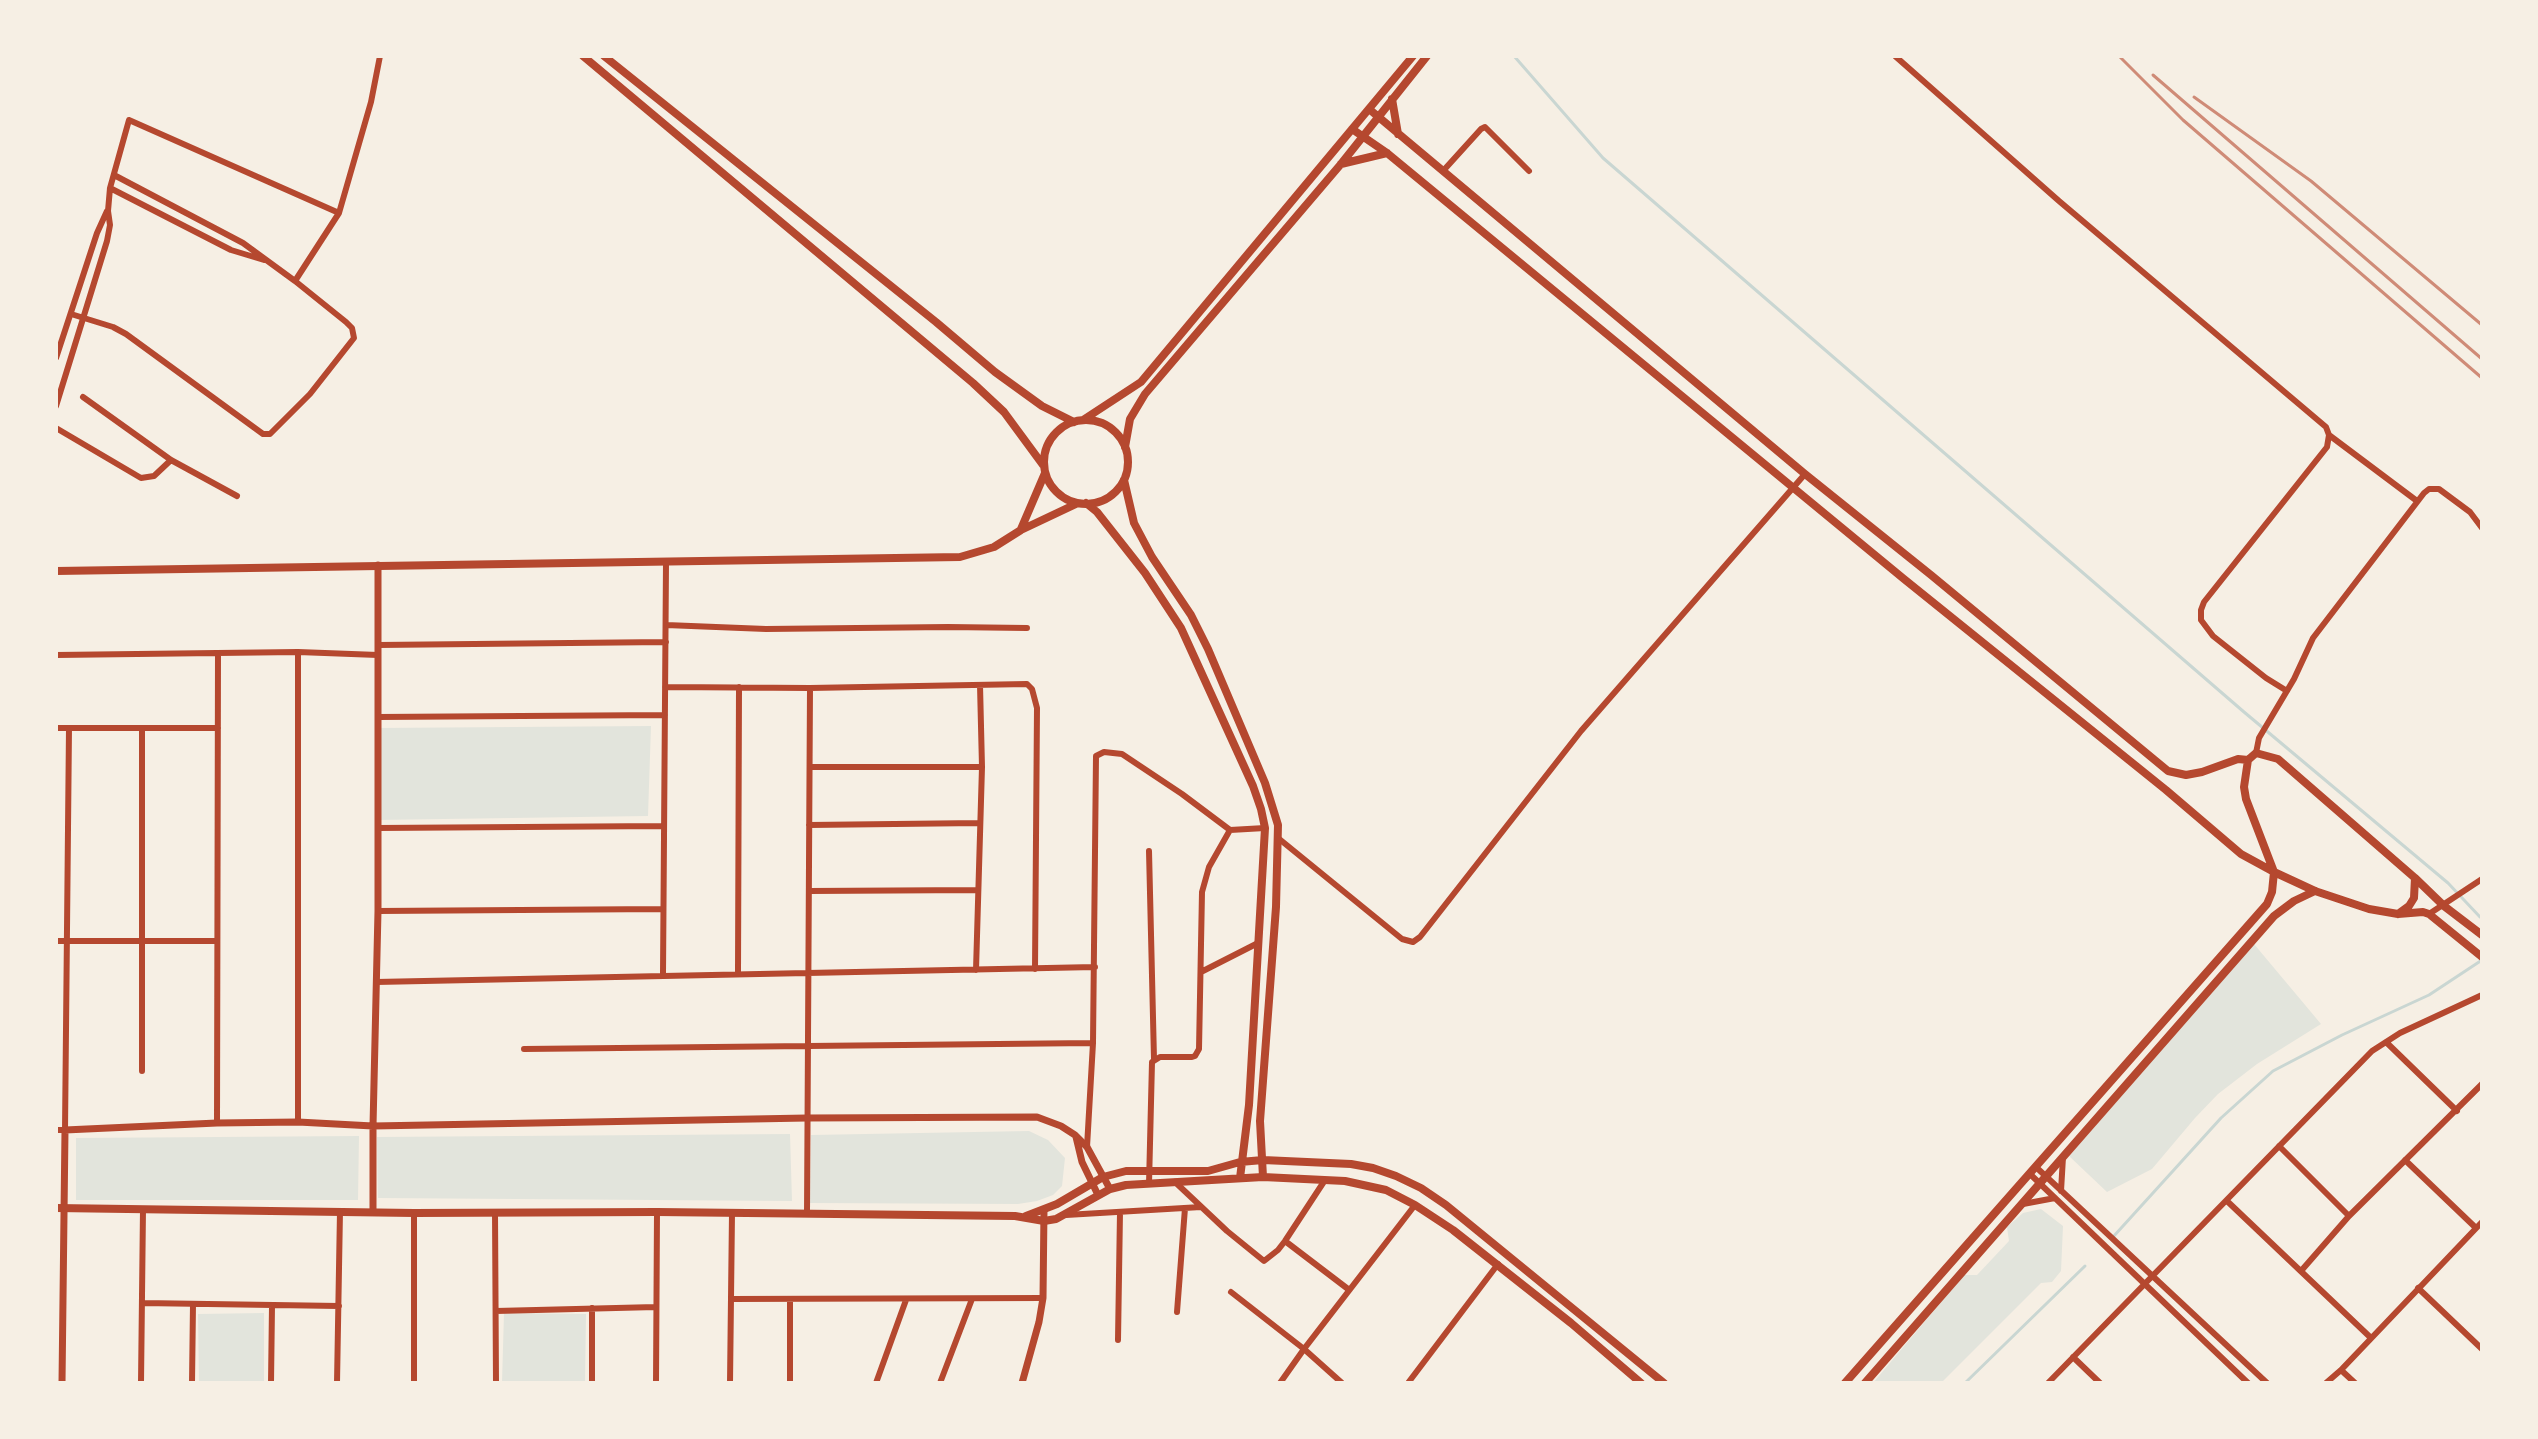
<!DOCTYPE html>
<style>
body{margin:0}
#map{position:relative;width:2538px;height:1439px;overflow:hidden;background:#f6efe4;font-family:"Zilla Slab",serif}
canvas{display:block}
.frame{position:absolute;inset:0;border:58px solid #f6efe4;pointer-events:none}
</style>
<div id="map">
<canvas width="2538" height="1439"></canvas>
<div class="frame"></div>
</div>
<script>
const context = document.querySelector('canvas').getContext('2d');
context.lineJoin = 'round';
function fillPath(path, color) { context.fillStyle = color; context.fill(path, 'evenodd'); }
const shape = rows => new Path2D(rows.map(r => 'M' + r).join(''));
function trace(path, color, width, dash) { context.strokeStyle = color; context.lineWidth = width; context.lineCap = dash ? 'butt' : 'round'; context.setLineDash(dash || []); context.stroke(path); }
fillPath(shape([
 [651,726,648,816,376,820,377,728],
 [2254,944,2321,1024,2257,1064,2218,1094,2195,1118,2152,1169,2107,1192,2069,1156],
 [1029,1131,1048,1140,1065,1158,1062,1186,1053,1195,1037,1201,1018,1204,810,1203,811,1135],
 [790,1134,792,1201,378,1198,377,1137],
 [359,1136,358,1200,76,1200,76,1138],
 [2041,1209,2063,1226,2061,1271,2052,1282,2041,1283,1941,1383,1873,1383,1964,1275,1977,1275,2009,1241,2007,1227,2023,1213],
 [264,1313,264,1383,199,1383,198,1314],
 [504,1313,586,1314,585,1383,502,1383]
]), '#e2e4dc');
trace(shape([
 [1514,56,1603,158,2244,712,2448,883,2480,917],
 [2113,1237,2221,1118,2273,1071,2342,1035,2429,995,2482,960],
 [1965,1383,2085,1266]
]), '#c9d6d2', 3);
trace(shape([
 [1895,56,2059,201,2326,427,2329,435,2327,447,2204,602,2201,610,2201,620,2213,636,2266,678,2287,691],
 [1443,171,1481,129,1485,127,1529,171],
 [114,175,243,243,295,281,339,213,371,102,380,56],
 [110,188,231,250,264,260],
 [71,314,113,327,126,334,263,434,270,434,310,394,354,338,352,328,346,322,295,281],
 [56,358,97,233,107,211],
 [83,397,171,460,237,496],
 [56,406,107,241,110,225,108,211,110,188,129,120,339,213],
 [56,428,141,478,154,476,171,460],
 [2329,435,2417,501],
 [666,625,766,629,948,627,1027,628],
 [378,645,666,642],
 [298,652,298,1122],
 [56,655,298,652,378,655],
 [665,687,810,688],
 [378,717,665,715],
 [56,728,218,728],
 [2256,753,2259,738,2294,679,2313,638,2424,493,2429,489,2439,489,2470,512,2482,528],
 [810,767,982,767],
 [809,825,980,823],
 [378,828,664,826],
 [1278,838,1402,939,1413,942,1420,937,1581,731,1805,474],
 [1149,851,1154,1059],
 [809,891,978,890],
 [378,911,663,909],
 [2429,914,2482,879],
 [56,941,217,941],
 [976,970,982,767,980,685],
 [1201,972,1258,943],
 [738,973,739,687],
 [663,974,666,563],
 [376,982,1095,967],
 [2386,1042,2457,1111],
 [524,1049,1093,1043],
 [142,1071,142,729],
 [217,1123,218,653],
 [56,1130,65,1130,69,728],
 [2279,1146,2349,1216],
 [1087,1147,1093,1043,1096,756,1104,752,1122,754,1182,794,1230,830],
 [2405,1160,2476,1228],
 [2037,1168,2267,1383],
 [2031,1175,2248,1383],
 [1175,1182,1227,1231,1264,1261,1278,1250,1285,1241,1325,1180],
 [1149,1184,1152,1062,1160,1057,1192,1057,1195,1056,1199,1049,1202,892,1209,867,1230,830,1265,828],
 [2061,1191,2063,1157],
 [2227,1201,2370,1337],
 [2023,1204,2055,1198],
 [495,1212,496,1383],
 [807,1214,810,688,1027,684,1032,689,1037,708,1035,969],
 [1066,1215,1201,1207],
 [1285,1241,1348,1289],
 [2301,1271,2349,1216,2482,1084],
 [2418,1288,2482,1349],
 [1231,1292,1304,1349,1280,1383],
 [731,1299,1043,1298],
 [142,1303,339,1306],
 [496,1311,656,1307],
 [1177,1312,1185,1208],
 [1118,1340,1120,1212],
 [2073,1357,2100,1383],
 [2341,1370,2482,1222],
 [141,1383,143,1209],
 [192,1383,193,1304],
 [271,1383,272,1306],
 [337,1383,340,1211],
 [414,1383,414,1213],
 [592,1383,592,1308],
 [656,1383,657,1212],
 [730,1383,732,1213],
 [790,1383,790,1300],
 [876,1383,906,1300],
 [940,1383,972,1299],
 [1342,1383,1304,1349,1415,1205],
 [1408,1383,1498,1264],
 [2048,1383,2372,1051,2400,1033,2482,995],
 [2326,1383,2341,1370,2355,1383]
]), '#b5482f', 6);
trace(shape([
 [1076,1137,1082,1162,1098,1195],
 [373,1212,373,1126,378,911,378,565],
 [62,1383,65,1130,217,1123,298,1122,373,1126,807,1118,1037,1117,1061,1126,1075,1135,1087,1147,1110,1189],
 [1022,1383,1039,1322,1043,1298,1044,1210]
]), '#b5482f', 7);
trace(shape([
 [583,56,973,383,1004,412,1043,465],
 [604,56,936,322,995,372,1042,406,1074,422],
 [1392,99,1398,134],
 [1369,109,1805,474,1931,575,2168,771,2186,775,2202,772,2238,759,2248,760],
 [1352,129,1387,153,1904,579,2166,790,2241,854,2274,872,2272,892,2267,904,1845,1383],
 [1341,164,1387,153],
 [1083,420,1141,382,1413,56],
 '1044 462a42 42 0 1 1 84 0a42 42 0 1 1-84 0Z',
 [1125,447,1130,419,1145,394,1341,164,1427,56],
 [1124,480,1134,523,1152,557,1191,615,1208,649,1265,783,1278,825,1276,907,1260,1121,1263,1177],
 [1086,503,1097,512,1145,573,1181,628,1253,786,1261,809,1265,828,1249,1105,1240,1178],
 [1021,529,1045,473],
 [56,571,960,557,994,547,1021,530,1076,504],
 [2415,878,2444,906,2482,935],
 [2398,914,2409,906,2414,898,2415,878,2278,759,2256,753,2248,760,2244,787,2246,799,2274,872,2315,891,2369,909,2398,914,2423,912,2429,914,2482,957],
 [56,1208,414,1213,657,1212,1015,1216,1044,1221,1056,1219,1110,1189,1126,1185,1263,1177,1345,1181,1386,1190,1415,1205,1453,1230,1571,1323,1641,1383],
 [1026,1216,1057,1204,1103,1177,1126,1171,1208,1171,1240,1162,1263,1160,1351,1164,1373,1168,1396,1176,1421,1188,1446,1205,1664,1383],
 [1865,1383,2274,916,2294,901,2315,891]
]), '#b5482f', 8);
trace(shape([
 [2119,56,2183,120,2482,378],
 [2153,75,2482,359],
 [2194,97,2311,181,2482,325]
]), '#cf8b77', 3);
</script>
